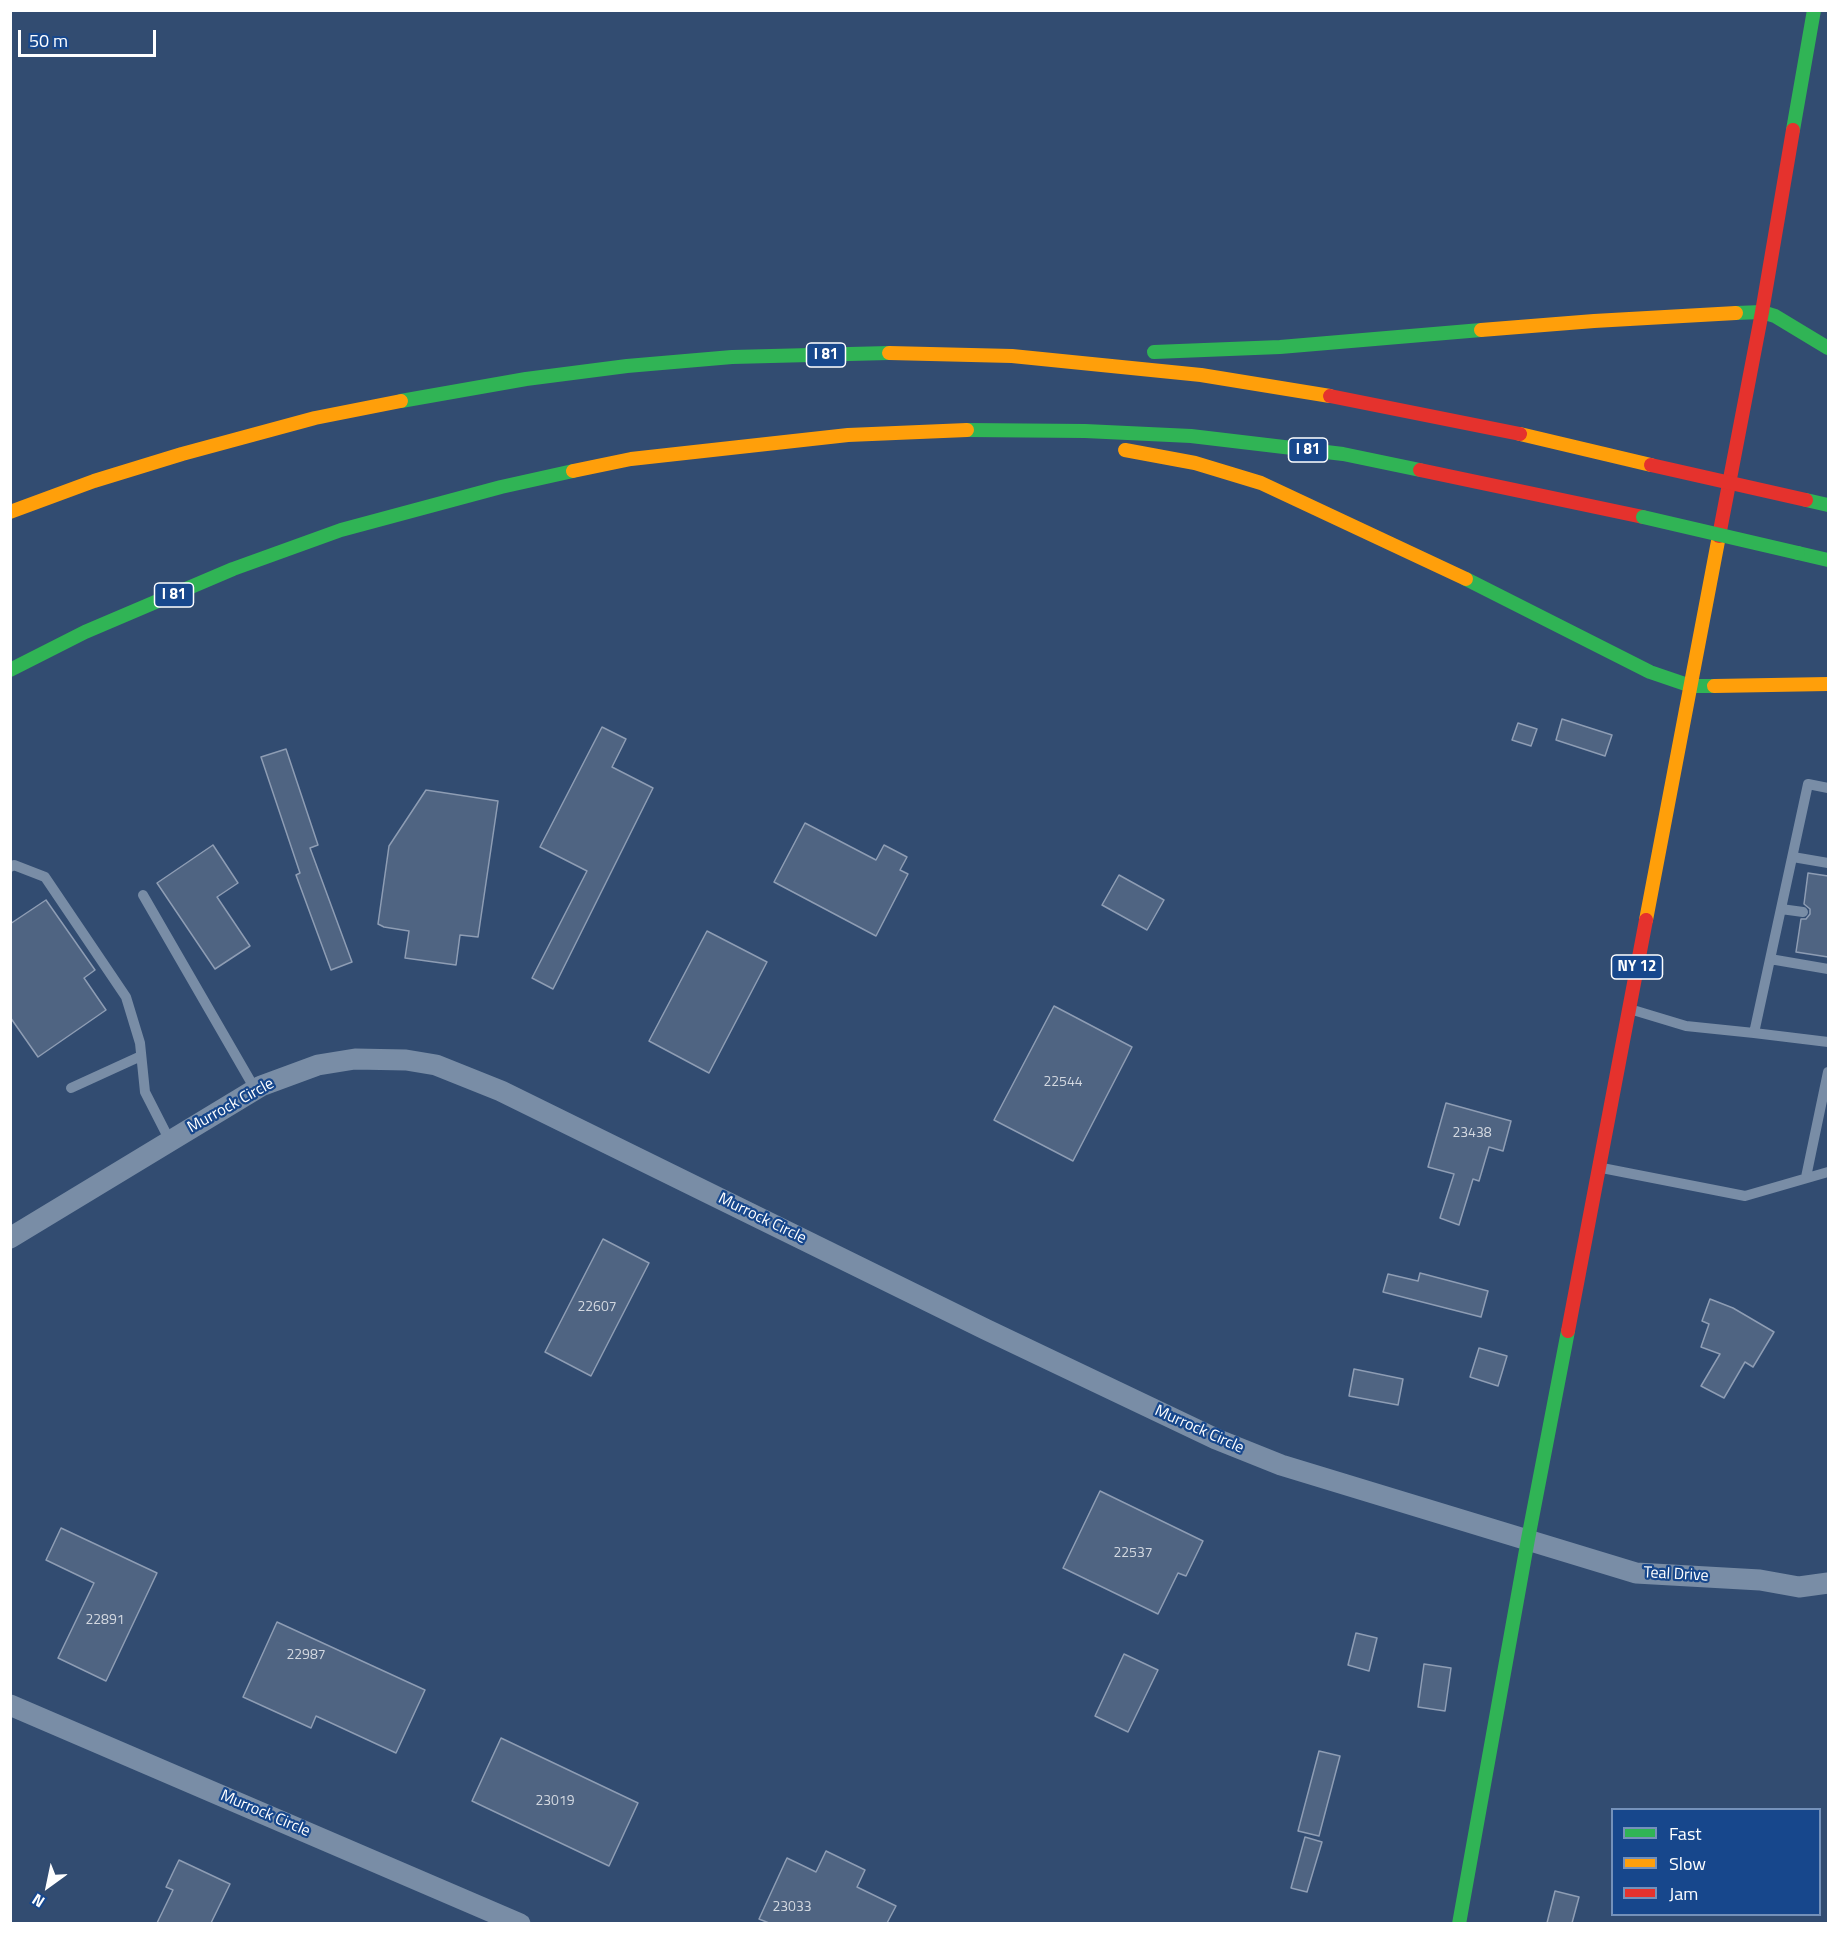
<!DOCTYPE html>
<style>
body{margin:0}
#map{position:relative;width:1839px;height:1934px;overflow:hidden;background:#324c71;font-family:"Titillium Web",sans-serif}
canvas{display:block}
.frame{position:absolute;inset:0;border:12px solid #fff;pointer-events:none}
.legend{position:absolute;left:1611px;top:1808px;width:210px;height:108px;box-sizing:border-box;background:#17478c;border:2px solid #7491ba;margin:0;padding:8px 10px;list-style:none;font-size:18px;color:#fff}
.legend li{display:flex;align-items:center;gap:12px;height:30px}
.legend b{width:30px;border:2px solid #7491ba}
.north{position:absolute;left:18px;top:1856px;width:60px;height:60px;-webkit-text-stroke:4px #17478c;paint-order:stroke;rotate:213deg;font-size:16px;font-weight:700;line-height:24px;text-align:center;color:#fff}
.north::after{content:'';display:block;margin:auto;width:21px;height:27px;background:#fff;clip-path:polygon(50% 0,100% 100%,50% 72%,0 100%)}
.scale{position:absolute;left:18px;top:30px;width:138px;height:27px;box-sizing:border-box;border:3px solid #fff;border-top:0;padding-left:8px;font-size:18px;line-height:21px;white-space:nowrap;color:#fff;-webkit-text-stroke:4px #17478c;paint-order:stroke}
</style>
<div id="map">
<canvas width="1839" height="1934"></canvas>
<div class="frame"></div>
<ul class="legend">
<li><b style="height:8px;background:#30b455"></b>Fast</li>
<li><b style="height:8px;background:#ff9f0a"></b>Slow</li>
<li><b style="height:8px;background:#e5322d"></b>Jam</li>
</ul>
<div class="north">N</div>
<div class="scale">50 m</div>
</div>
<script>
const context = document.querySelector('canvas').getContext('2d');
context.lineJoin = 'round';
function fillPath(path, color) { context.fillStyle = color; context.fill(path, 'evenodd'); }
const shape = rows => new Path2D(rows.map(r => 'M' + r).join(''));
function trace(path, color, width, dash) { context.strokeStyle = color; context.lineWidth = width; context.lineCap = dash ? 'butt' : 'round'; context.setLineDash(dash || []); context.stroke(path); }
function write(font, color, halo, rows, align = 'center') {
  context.font = font + ' "Titillium Web",sans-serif'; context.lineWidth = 4.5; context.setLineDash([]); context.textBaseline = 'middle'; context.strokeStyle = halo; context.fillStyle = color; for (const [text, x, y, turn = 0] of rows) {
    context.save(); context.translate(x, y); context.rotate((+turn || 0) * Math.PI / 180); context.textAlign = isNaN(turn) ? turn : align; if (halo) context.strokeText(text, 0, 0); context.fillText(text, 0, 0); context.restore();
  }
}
const building = shape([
 [1562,719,1612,735,1605,756,1556,740,1562,719],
 [1518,723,1537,729,1531,746,1512,740,1518,723],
 [602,727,626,739,612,767,653,788,553,989,532,978,587,871,540,847,602,727],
 [286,749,318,845,310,848,352,962,331,970,296,875,300,873,261,757,286,749],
 [426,790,498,801,478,937,460,935,456,965,405,958,409,931,384,927,378,924,389,846,426,790],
 [805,823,876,860,884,845,907,857,900,870,908,874,876,936,774,882,805,823],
 [213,845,238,883,217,897,250,946,215,969,157,883,213,845],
 [1808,873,1828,876,1828,957,1796,952,1801,919,1806,919,1810,914,1810,909,1804,904,1808,873],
 [1119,875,1164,900,1147,930,1102,905,1119,875],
 [46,900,95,970,84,978,106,1010,38,1057,10,1017,10,924,46,900],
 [707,931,767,962,709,1073,649,1041,707,931],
 [1054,1006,1132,1047,1073,1161,994,1120,1054,1006],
 [1446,1103,1511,1121,1503,1151,1489,1147,1479,1181,1473,1179,1459,1225,1440,1218,1454,1174,1428,1167,1446,1103],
 [603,1239,649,1263,591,1376,545,1352,603,1239],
 [1420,1273,1488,1291,1481,1317,1383,1292,1388,1274,1418,1281,1420,1273],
 [1710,1299,1733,1308,1774,1332,1753,1367,1745,1362,1724,1398,1701,1386,1720,1354,1701,1347,1709,1324,1702,1321,1710,1299],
 [1479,1348,1507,1356,1498,1386,1470,1377,1479,1348],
 [1354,1369,1403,1379,1398,1405,1349,1396,1354,1369],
 [1100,1491,1203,1541,1186,1576,1178,1573,1158,1614,1063,1568,1100,1491],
 [61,1528,157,1573,106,1681,58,1658,94,1583,46,1560,61,1528],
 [277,1622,425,1690,396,1753,316,1716,311,1728,243,1697,277,1622],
 [1356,1633,1377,1638,1369,1671,1348,1665,1356,1633],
 [1124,1654,1158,1670,1128,1732,1095,1716,1124,1654],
 [1424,1664,1451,1668,1445,1711,1418,1707,1424,1664],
 [501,1738,638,1803,609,1866,472,1801,501,1738],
 [1319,1751,1340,1756,1319,1836,1298,1831,1319,1751],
 [1305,1837,1322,1842,1307,1892,1291,1888,1305,1837],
 [826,1851,865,1870,857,1887,896,1906,887,1923,769,1923,759,1919,787,1858,816,1872,826,1851],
 [179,1860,230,1884,211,1923,157,1923,173,1890,166,1887,179,1860],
 [1555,1891,1579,1897,1572,1923,1547,1923,1555,1891]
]);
fillPath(building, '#4f6482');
trace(building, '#8e9db4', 1.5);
trace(shape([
 [1793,857,1828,863],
 [10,867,14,865,45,877,126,997,140,1043,145,1092,170,1141],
 [143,895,255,1089],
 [1781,909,1803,912],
 [1770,959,1828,969],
 [1633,1010,1686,1026,1754,1033,1808,784,1828,788],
 [1754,1033,1828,1042],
 [71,1088,141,1056],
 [1602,1168,1745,1196,1828,1172],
 [1806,1177,1828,1072]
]), '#798da6', 10);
trace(shape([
 [10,1238,261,1086,318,1065,355,1059,406,1060,436,1065,501,1091,985,1329,1216,1439,1281,1465,1636,1573,1760,1580,1799,1587,1828,1583],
 [10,1705,520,1924]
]), '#798da6', 21);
trace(shape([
 [1793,130,1814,10],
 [1736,313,1762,312,1775,316,1828,348],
 [1154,352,1280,347,1481,330],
 [401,401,526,379,627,366,732,357,889,353],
 [967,430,1085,431,1191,436,1343,454,1420,470],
 [1806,500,1828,505],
 [1798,553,1828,560],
 [1466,579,1650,672,1691,686,1714,686],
 [10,670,85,632,233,569,341,530,501,487,573,471],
 [1459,1924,1528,1539,1568,1331]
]), '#30b455', 14);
trace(shape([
 [1481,330,1594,321,1736,313],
 [889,353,1012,356,1201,375,1330,396],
 [1520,434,1651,465],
 [1125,450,1195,463,1261,483,1466,579],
 [573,471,631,459,848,435,967,430],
 [10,512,94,481,182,454,315,418,401,401],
 [1714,686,1828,684],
 [1646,920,1719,536]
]), '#ff9f0a', 14);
trace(shape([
 [1330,396,1520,434],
 [1420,470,1643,517],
 [1719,536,1762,312,1793,130],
 [1568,1331,1646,920]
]), '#e5322d', 14);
trace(shape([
 [1643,517,1798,553]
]), '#30b455', 14);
trace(shape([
 [1651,465,1806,500]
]), '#e5322d', 14);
write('14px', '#d3d8e0', null, [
 ["22544",1063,1083],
 ["23438",1472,1134],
 ["22607",597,1308],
 ["22537",1133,1554],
 ["22891",105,1621],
 ["22987",306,1656],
 ["23019",555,1802],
 ["23033",792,1908]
]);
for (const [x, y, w] of [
 [826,355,39],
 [1308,450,39],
 [174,595,39],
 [1637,967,51]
]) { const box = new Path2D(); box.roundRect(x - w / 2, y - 12, w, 24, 4.5); context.fillStyle = '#17478c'; context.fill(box); trace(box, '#fff', 1.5); }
write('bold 15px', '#fff', null, [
 ["I 81",826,355],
 ["I 81",1308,450],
 ["I 81",174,595],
 ["NY 12",1637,967]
]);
write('16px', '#fff', '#17478c', [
 ["Murrock Circle",231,1106,-29],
 ["Murrock Circle",762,1219,26],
 ["Murrock Circle",1199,1430,24],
 ["Teal Drive",1676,1575,3],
 ["Murrock Circle",265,1814,23]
]);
</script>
